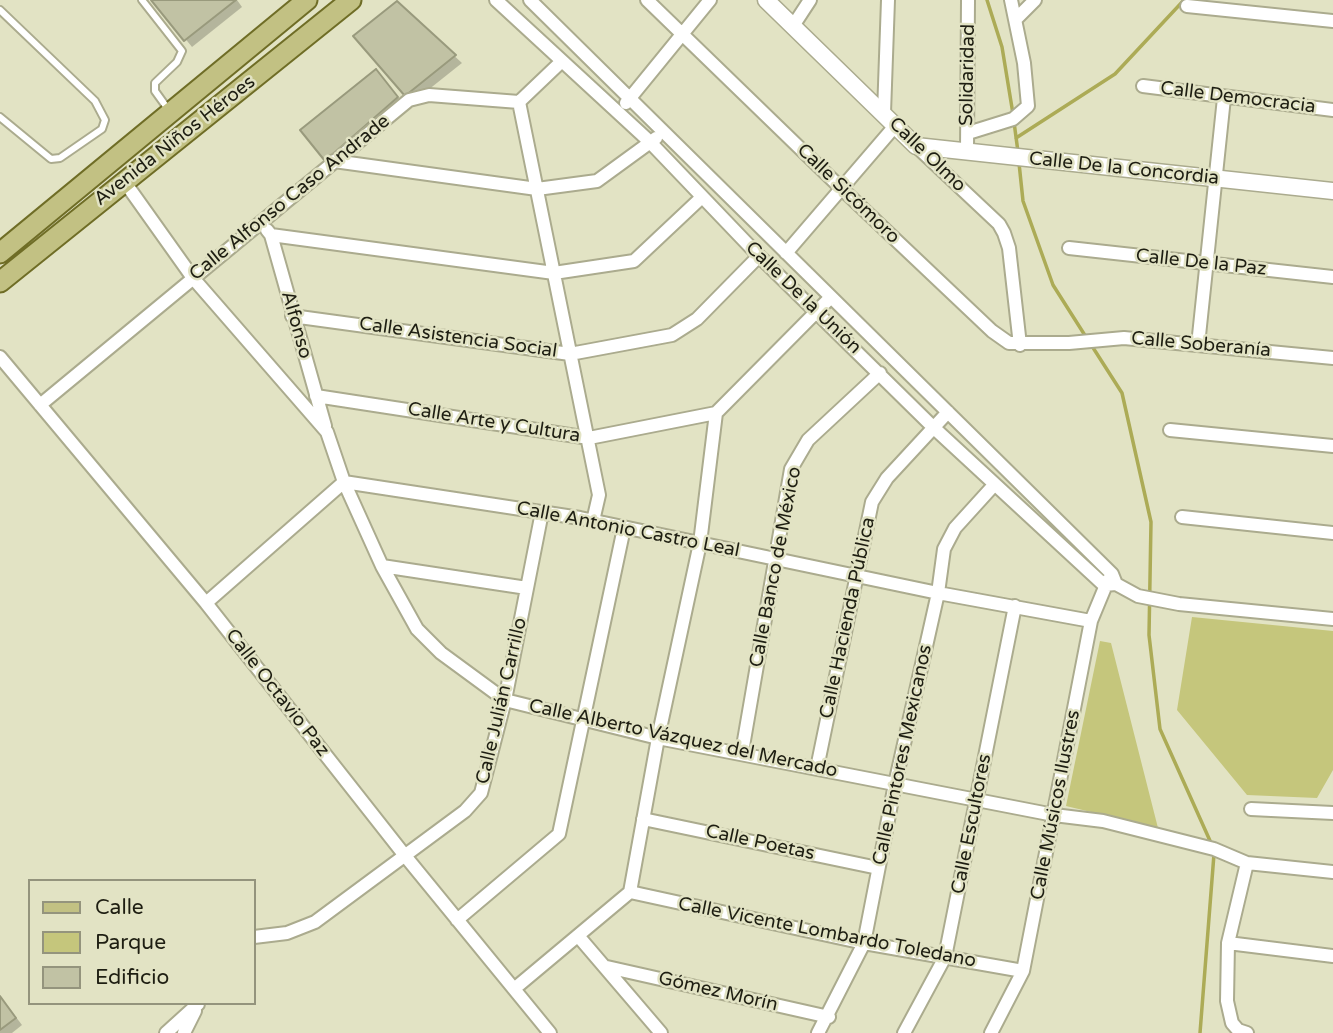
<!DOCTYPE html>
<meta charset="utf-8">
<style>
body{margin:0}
#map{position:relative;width:1333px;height:1033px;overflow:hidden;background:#e2e3c4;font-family:"Varela Round",sans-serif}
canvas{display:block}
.legend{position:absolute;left:28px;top:879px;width:228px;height:126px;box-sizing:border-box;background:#e2e3c4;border:2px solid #94947d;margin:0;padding:9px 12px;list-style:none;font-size:21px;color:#1e1e12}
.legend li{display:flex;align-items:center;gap:14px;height:35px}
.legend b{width:35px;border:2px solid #94947d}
</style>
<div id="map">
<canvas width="1333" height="1033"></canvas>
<ul class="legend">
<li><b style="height:9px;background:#c2c183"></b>Calle</li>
<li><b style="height:19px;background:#c5c67c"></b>Parque</li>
<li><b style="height:19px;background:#c1c2a4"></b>Edificio</li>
</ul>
</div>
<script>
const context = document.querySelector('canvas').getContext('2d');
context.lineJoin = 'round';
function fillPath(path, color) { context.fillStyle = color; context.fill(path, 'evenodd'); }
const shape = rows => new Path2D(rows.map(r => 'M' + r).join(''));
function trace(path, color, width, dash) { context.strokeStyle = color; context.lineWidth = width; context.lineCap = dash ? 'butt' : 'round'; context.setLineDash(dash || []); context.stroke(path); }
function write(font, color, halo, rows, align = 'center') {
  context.font = font + ' "Varela Round",sans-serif'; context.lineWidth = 5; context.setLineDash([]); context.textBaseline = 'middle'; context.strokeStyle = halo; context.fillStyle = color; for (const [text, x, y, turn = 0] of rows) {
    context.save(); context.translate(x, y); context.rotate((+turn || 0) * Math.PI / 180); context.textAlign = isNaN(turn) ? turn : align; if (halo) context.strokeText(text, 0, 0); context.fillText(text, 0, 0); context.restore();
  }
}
fillPath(shape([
 [1192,617,1333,631,1333,770,1317,798,1247,795,1177,710],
 [1100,641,1111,643,1158,828,1066,806]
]), '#c5c67c');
fillPath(shape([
 [154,0,237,0,242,7,192,47],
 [397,3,462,63,413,102,356,36],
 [383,78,404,105,333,166,326,159],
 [0,996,22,1025,12,1033,0,1033]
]), '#0003');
trace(shape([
 [987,0,1002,47,1013,114],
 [1014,122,1018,152],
 [1016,138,1115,74,1184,0],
 [1019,163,1023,201,1053,285,1086,337],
 [1090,343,1122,393,1151,522,1149,635,1160,729,1211,843],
 [1200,1033,1214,854]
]), '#acab56', 3.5);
const building = shape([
 [151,0,236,0,184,41,151,0],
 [397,1,456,55,405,96,353,36,397,1],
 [376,69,398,97,325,161,300,130,376,69],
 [0,996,16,1018,0,1030,0,996]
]);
fillPath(building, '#c1c2a4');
trace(building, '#999a7d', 2);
const service = shape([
 [142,0,182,51,177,62,155,83,155,91,168,109],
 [0,10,95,101,105,120,102,129,60,158,51,159,0,117]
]);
const minor = shape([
 [496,0,649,141,759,256,933,427,1104,585,1116,584,1138,596,1179,604,1333,619],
 [530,0,1112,574,1116,584],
 [647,0,841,188,992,331,1009,343,1069,343,1124,338,1333,358],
 [1187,6,1333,21],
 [1016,19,1035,0],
 [793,26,810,0],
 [1143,86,1333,110],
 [519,102,599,495,593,521],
 [626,103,710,0],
 [884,113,888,0],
 [968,133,1013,119,1028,106,1024,63,1011,0],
 [916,146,999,224,1004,233,1009,248,1020,345],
 [967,150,968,0],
 [334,161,537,189,597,181,656,138],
 [124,181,193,278,327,432,344,482,382,566,417,629,441,653,505,700,658,738,1054,815,1103,821,1214,849,1247,863,1333,872],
 [267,230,271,235,325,426],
 [271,235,554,273,634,261,701,198],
 [1069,248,1333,277],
 [786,253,895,126],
 [292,316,570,354,672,335,697,319,759,256],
 [1198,345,1224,98],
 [0,357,206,603,406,857,550,1033],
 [316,396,589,438,716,413,831,297],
 [40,405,409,100,429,95,519,102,562,61],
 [1170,430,1333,446],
 [1182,517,1333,533],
 [382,566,527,588],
 [206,603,344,482,580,518,938,593,1091,621],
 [742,752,791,469,808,440,880,373],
 [817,768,872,502,887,478,948,412],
 [1251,809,1333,813],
 [643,819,878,868],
 [1247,863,1228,943,1227,1001,1232,1023,1238,1030,1247,1033],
 [630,892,864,943,1023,971],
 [457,920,559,834,624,528],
 [254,937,287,933,315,922,465,811,481,793,505,700,542,512],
 [579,937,661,1033],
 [1228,943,1333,956],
 [607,967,829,1017],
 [514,989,630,892,658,738,700,543,716,413],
 [166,1033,198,1004],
 [184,1033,195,1011],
 [818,1033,864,943,895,784,938,593,944,549,955,528,994,485],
 [904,1033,945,957,1015,606],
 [991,1033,1023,971,1091,621,1108,580]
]);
const tertiary = shape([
 [766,0,916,146,1333,191]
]);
const primary = shape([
 [0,253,307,0],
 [0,282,351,0]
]);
trace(service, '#abab8e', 10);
trace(minor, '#abab8e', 16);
trace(tertiary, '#abab8e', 19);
trace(primary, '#6f6d26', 23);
trace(service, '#fff', 6);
trace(minor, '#fff', 12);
trace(tertiary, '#fff', 16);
trace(primary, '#c2c183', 19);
write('19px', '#1e1e12', '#e2e3c4', [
 ["Solidaridad",968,75,-89],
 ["Calle Democracia",1238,98,7],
 ["Avenida Niños Héroes",175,141,-38],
 ["Calle Olmo",927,155,44],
 ["Calle De la Concordia",1124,169,6],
 ["Calle Sicómoro",848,194,44],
 ["Calle Alfonso Caso Andrade",290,198,-39],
 ["Calle De la Paz",1201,263,6],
 ["Calle De la Unión",803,298,44],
 ["Alfonso",296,325,74],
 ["Calle Asistencia Social",458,338,8],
 ["Calle Soberanía",1201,345,5],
 ["Calle Arte y Cultura",494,423,9],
 ["Calle Antonio Castro Leal",628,530,11],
 ["Calle Banco de México",776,567,-79],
 ["Calle Hacienda Pública",848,618,-78],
 ["Calle Octavio Paz",277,693,52],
 ["Calle Julián Carrillo",502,701,-77],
 ["Calle Alberto Vázquez del Mercado",683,739,12],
 ["Calle Pintores Mexicanos",903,755,-78],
 ["Calle Músicos Ilustres",1056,805,-79],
 ["Calle Escultores",972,824,-79],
 ["Calle Poetas",760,843,12],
 ["Calle Vicente Lombardo Toledano",827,933,11],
 ["Gómez Morín",718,992,13]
]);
</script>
